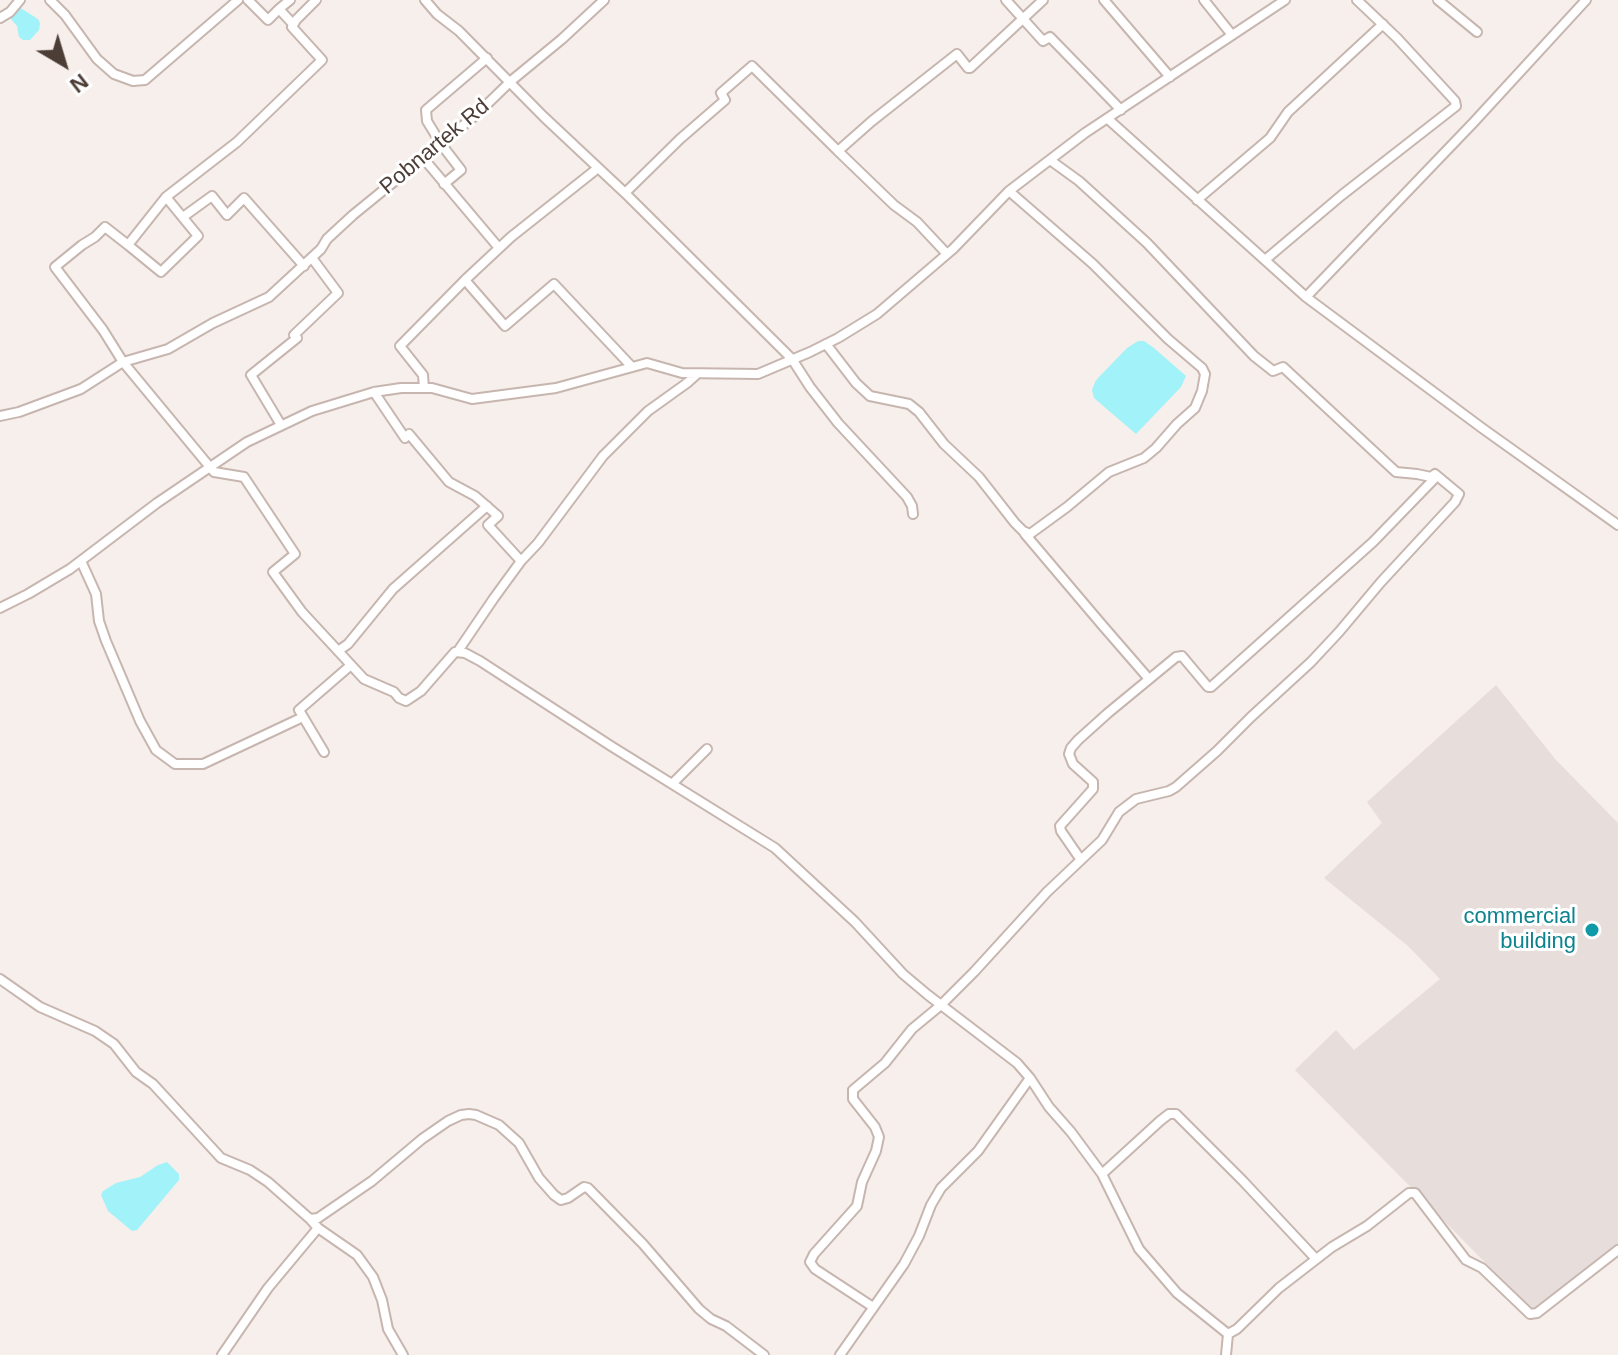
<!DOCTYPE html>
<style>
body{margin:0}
#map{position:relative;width:1618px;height:1355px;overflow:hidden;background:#f7efeb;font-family:Helvetica,sans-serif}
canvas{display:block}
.north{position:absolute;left:24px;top:24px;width:80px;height:80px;-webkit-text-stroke:6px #fff;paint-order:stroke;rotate:142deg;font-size:22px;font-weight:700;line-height:32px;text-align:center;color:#4c3d37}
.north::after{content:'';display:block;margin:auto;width:28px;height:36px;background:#4c3d37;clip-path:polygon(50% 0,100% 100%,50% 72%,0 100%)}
</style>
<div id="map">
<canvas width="1618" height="1355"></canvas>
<div class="north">N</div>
</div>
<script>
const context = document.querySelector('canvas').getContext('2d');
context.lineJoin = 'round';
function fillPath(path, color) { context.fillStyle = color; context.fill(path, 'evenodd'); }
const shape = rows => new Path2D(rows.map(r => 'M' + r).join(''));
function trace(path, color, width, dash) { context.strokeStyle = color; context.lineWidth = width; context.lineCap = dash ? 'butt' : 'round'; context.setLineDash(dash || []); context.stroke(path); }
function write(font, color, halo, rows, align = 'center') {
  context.font = font + ' Helvetica,sans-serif'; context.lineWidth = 6; context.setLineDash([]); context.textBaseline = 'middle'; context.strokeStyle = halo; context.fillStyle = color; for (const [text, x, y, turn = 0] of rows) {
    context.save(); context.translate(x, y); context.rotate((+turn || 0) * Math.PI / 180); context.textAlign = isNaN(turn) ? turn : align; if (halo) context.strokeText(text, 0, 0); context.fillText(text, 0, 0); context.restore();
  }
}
fillPath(shape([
 [1496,685,1556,760,1618,823,1618,1251,1537,1315,1295,1070,1336,1030,1354,1050,1440,979,1408,946,1324,878,1382,823,1367,802]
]), '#e7dedc');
fillPath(shape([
 [19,7,38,19,40,23,39,30,30,40,23,40,19,37,17,26,10,18,12,13],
 [1138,341,1144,341,1154,348,1186,376,1181,387,1136,434,1094,398,1092,390,1095,382,1098,378,1127,348],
 [167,1162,179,1174,179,1180,137,1230,132,1231,108,1211,101,1195,103,1191,116,1183,140,1177,158,1165]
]), '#a1f2f9');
const minor = shape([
 [50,0,65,15,97,59,114,74,133,81,145,80,238,0],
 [248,0,268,20,279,9,293,24],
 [425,0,437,14,459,31,544,117,625,193,792,359,810,387,838,423,907,497,912,506,913,514],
 [604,0,562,39,511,81,477,114,353,215,327,239,321,249,269,297,213,323,168,349,123,362,214,472,244,477,295,554,273,572,302,612,364,679,394,692,399,698,406,701,421,691,455,652,465,653,480,661,611,746,775,848,855,922,903,974,928,995,1017,1063,1030,1078,1049,1107,1071,1132,1102,1174,1139,1249,1177,1293,1228,1334,1226,1355],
 [1006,0,1043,41,1050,37,1121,110],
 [1104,0,1170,77],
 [1204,0,1232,35],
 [1438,0,1477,32],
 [279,9,290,0],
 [0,18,10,12,20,0],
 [1108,119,1306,297,1482,428,1618,525],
 [424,159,499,248],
 [444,184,461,170,441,144,427,121,426,110,487,58],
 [625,193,680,139,725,100,721,93,752,66,838,151],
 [1197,200,1270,138,1288,112,1383,24],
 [183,217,212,196,227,215,244,198,304,266],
 [128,245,161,272,198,236,166,197],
 [947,254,917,222,894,205,838,151,872,121,957,54,968,68,970,68,1043,0],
 [1265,260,1342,195,1456,106,1455,101,1397,38,1357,0],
 [465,280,511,237,598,168],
 [1306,297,1473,123,1586,0],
 [826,344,856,383,870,396,909,404,919,412,944,444,979,477,1015,523,1023,531,1030,534,1067,507,1109,472,1144,458,1156,448,1177,424,1195,408,1202,391,1205,374,1202,368,1168,339,1093,264,1009,191],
 [424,388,423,375,400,346,465,280,505,326,554,284,632,367],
 [374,392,405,438,409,434,449,482,475,496,498,516,488,525,521,561,538,543,603,456,648,411,687,383,697,374],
 [0,416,19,412,81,389,123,362,103,330,55,267,82,245,95,237,105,227,128,245,166,197,237,142,322,60,292,27,296,20,316,0],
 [281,425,251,375,297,338,294,335,338,293,312,258],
 [1025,534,1103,626,1149,679],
 [81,561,96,594,99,621,106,641,140,721,156,750,175,764,203,764,303,717],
 [0,608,28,594,70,569,157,503,247,442,312,411,374,392,401,388,432,388,472,399,556,388,647,363,682,373,758,374,810,352,838,338,877,314,953,249,1009,191,1085,133,1285,0],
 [338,651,348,644,393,589,487,506],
 [458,651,494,598,521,561],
 [324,752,299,710,351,665],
 [672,784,707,749],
 [1081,860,1061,831,1060,826,1093,789,1093,782,1073,764,1069,754,1071,748,1078,740,1108,713,1176,657,1182,656,1208,687,1211,687,1373,542,1437,476],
 [0,979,40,1007,95,1031,114,1044,136,1072,153,1084,221,1158,250,1170,268,1182,310,1219,318,1218,372,1181,422,1139,448,1121,461,1115,469,1114,476,1115,499,1125,519,1143,539,1178,554,1195,561,1200,568,1198,584,1187,588,1188,643,1244,699,1309,711,1319,726,1326,764,1355],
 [1102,1174,1160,1121,1169,1114,1176,1114,1243,1181,1316,1259],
 [311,1220,318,1228,357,1255,373,1277,382,1300,388,1329,403,1355],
 [873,1307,815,1269,810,1262,814,1254,857,1206,862,1182,876,1151,879,1137,875,1127,853,1099,853,1090,885,1063,912,1029,941,1005,974,972,1047,892,1102,840,1119,812,1136,799,1169,791,1176,787,1217,751,1251,717,1311,662,1339,632,1381,582,1455,502,1459,494,1435,474,1431,477,1417,474,1396,472,1283,367,1273,371,1254,356,1147,243,1079,181,1050,160],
 [1228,1334,1237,1329,1279,1288,1332,1247,1367,1226,1409,1193,1415,1193,1466,1260,1482,1268,1530,1314,1537,1313,1618,1250],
 [222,1355,268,1288,318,1228],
 [840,1355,904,1264,919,1236,931,1205,941,1188,978,1151,1030,1078]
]);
trace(minor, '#c7b6af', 12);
trace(minor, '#fff', 8);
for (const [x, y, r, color] of [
 [1592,930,8,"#0f9aa8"]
]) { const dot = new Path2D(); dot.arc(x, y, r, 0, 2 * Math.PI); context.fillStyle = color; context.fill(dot); trace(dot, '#fff', 3); }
write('22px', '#4c3d37', '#fff', [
 ["Pobnartek Rd",435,147,-40]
]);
write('22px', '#0d838f', '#fff', [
 ["commercial",1576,917],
 ["building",1576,942]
], 'right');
</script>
